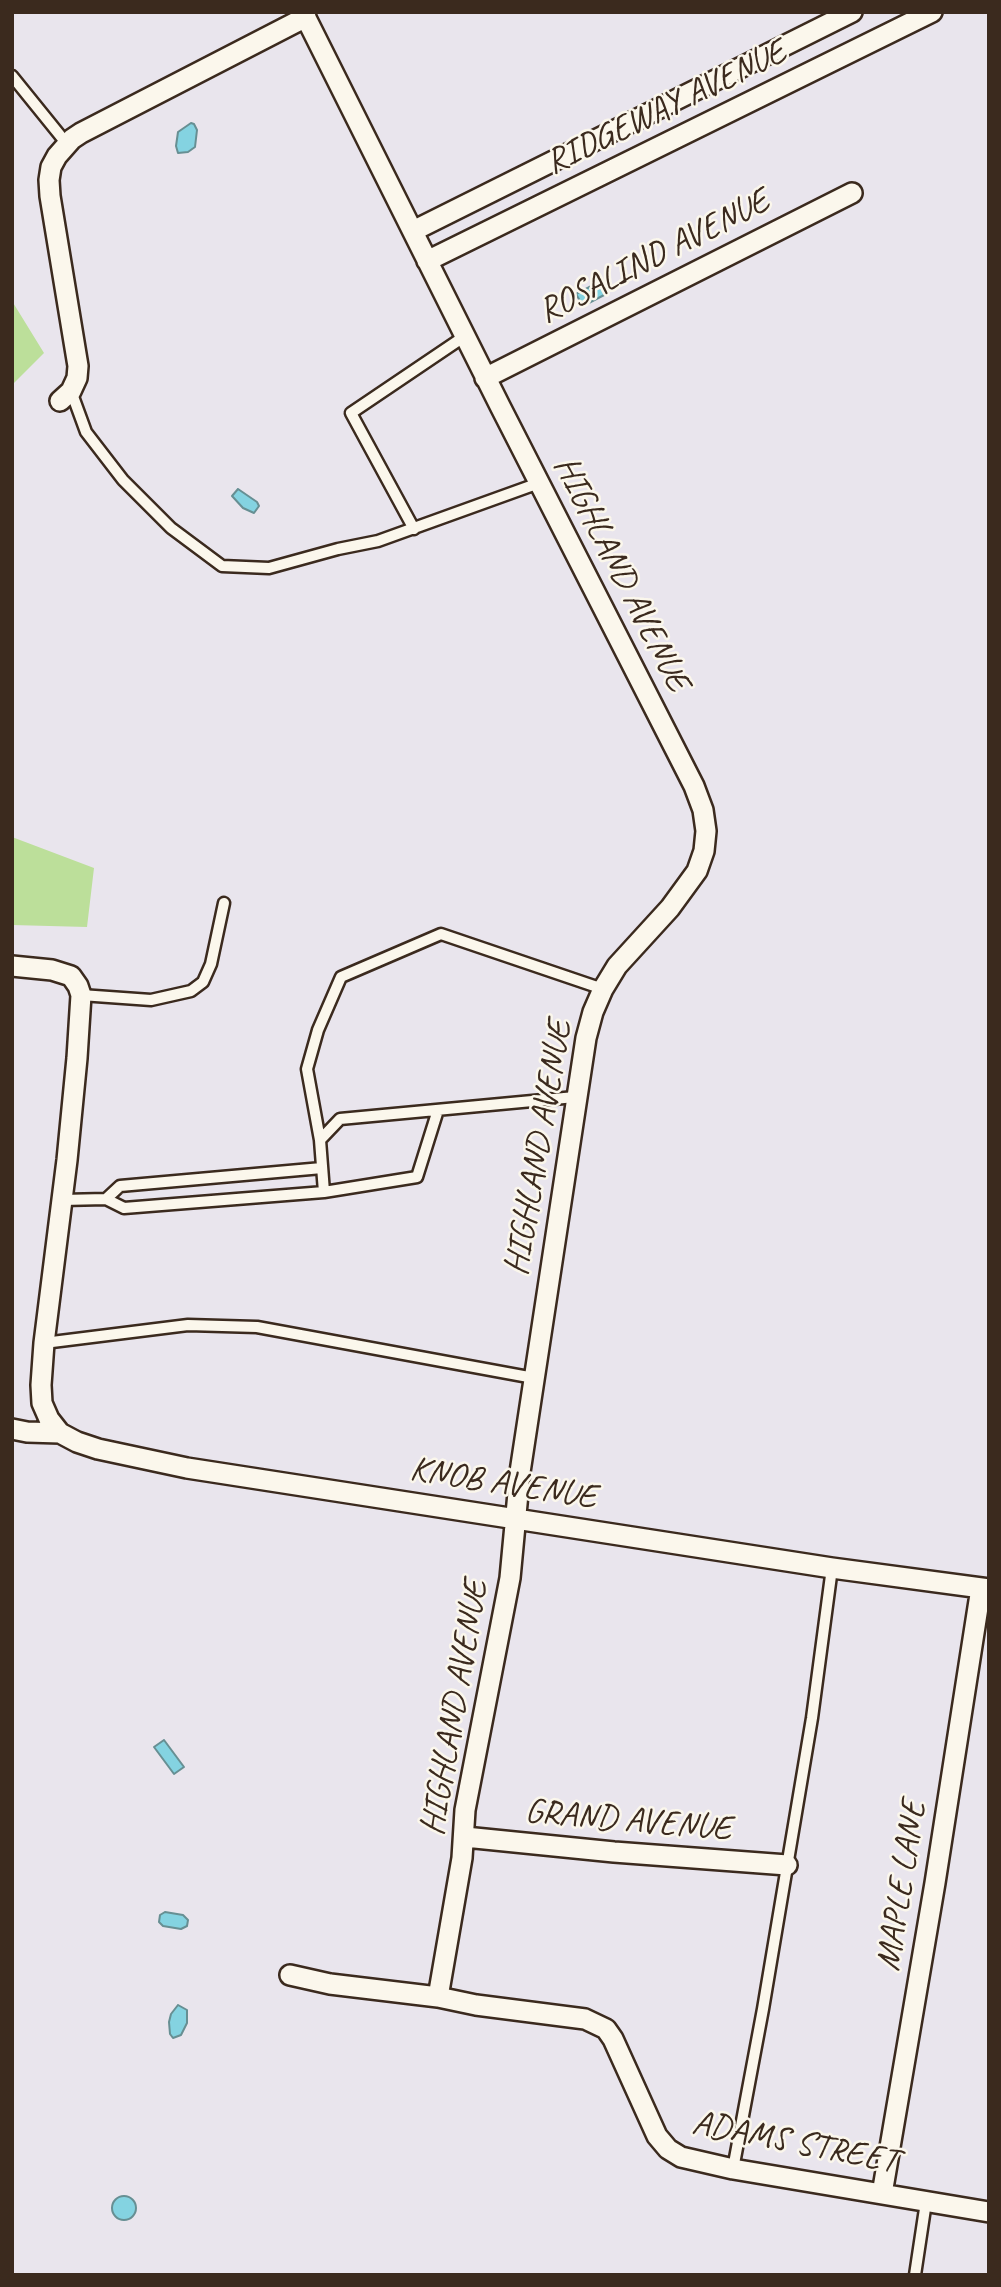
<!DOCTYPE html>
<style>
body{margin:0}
#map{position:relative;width:1001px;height:2287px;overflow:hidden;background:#e9e5ed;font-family:Caveat,sans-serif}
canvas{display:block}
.frame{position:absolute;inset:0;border:14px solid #3b2a1e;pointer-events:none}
</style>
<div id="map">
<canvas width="1001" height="2287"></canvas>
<div class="frame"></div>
</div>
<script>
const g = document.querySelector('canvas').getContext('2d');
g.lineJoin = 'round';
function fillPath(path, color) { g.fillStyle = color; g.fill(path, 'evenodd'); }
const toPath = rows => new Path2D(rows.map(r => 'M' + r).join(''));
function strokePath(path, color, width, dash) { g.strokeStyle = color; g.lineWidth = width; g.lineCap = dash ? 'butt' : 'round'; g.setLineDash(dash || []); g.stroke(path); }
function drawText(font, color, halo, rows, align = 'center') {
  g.font = font + ' Caveat,sans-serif'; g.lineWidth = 5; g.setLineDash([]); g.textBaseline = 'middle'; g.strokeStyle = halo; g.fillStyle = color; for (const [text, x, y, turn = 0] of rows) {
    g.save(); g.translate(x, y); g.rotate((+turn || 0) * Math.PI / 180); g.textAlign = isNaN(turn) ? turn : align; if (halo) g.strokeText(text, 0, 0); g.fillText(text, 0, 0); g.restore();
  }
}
fillPath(toPath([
 [12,301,44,353,12,385],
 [12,837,94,868,87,927,12,925]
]), '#bcdf9a');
const water = toPath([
 [191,123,194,124,197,130,195,147,188,152,178,153,176,146,178,132,191,123],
 [601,281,608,293,583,306,576,294,601,281],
 [238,489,257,502,259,506,254,513,243,508,232,496,238,489],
 [164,1740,184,1767,174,1774,154,1747,164,1740],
 [165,1912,183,1915,188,1920,187,1926,181,1929,163,1926,159,1922,160,1915,165,1912],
 [178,2005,187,2010,187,2023,181,2035,173,2038,170,2034,169,2022,171,2014,178,2005],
 '112 2208a12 12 0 1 1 24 0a12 12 0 1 1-24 0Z'
]);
fillPath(water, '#84d3e1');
strokePath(water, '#678f93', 2);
const service = toPath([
 [12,76,67,144],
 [71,391,86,432,123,480,171,528,222,566,269,568,338,549,378,541,539,483],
 [414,529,351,413,465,336],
 [81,995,151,1000,191,991,203,982,211,964,224,903],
 [320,1140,307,1069,318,1030,341,977,441,934,603,989],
 [324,1192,320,1140,340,1119,575,1097],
 [106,1199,120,1186,322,1168],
 [62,1200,106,1199,124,1208,324,1192,417,1177,438,1110],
 [44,1343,188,1325,257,1327,534,1378],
 [733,2169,763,2009,812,1718,832,1568],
 [915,2275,926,2202]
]);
const minor = toPath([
 [303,12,500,406,694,786,703,810,706,831,704,851,697,871,670,908,617,966,603,989,593,1012,586,1038,520,1472,510,1578,465,1810,462,1858,438,1997],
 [413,231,852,12],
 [427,261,932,12],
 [485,378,852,193],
 [60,401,71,391,77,378,78,366,50,196,49,180,51,167,57,156,72,139,81,133,306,17],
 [12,966,52,970,71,976,78,986,81,995,77,1058,67,1160,44,1343,41,1385,42,1403,49,1419,60,1433],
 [12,1429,27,1432,60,1433,77,1442,98,1449,187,1468,832,1568,989,1589],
 [465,1837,614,1852,787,1865],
 [290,1975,330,1984,438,1997,476,2005,585,2019,606,2029,613,2039,657,2136,668,2149,681,2157,733,2169,989,2212],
 [882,2194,935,1883,981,1588]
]);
strokePath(service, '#3b2a1e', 15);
strokePath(minor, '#3b2a1e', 24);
strokePath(service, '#fbf7ec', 10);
strokePath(minor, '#fbf7ec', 19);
drawText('35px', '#3b2a1e', '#fbf7ec', [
 ["RIDGEWAY AVENUE",666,108,-26],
 ["ROSALIND AVENUE",654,257,-27],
 ["HIGHLAND AVENUE",621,574,63],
 ["HIGHLAND AVENUE",539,1148,-80],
 ["KNOB AVENUE",503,1484,9],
 ["HIGHLAND AVENUE",455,1708,-80],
 ["GRAND AVENUE",628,1821,5],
 ["MAPLE LANE",902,1886,-81],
 ["ADAMS STREET",795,2143,11]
]);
</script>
